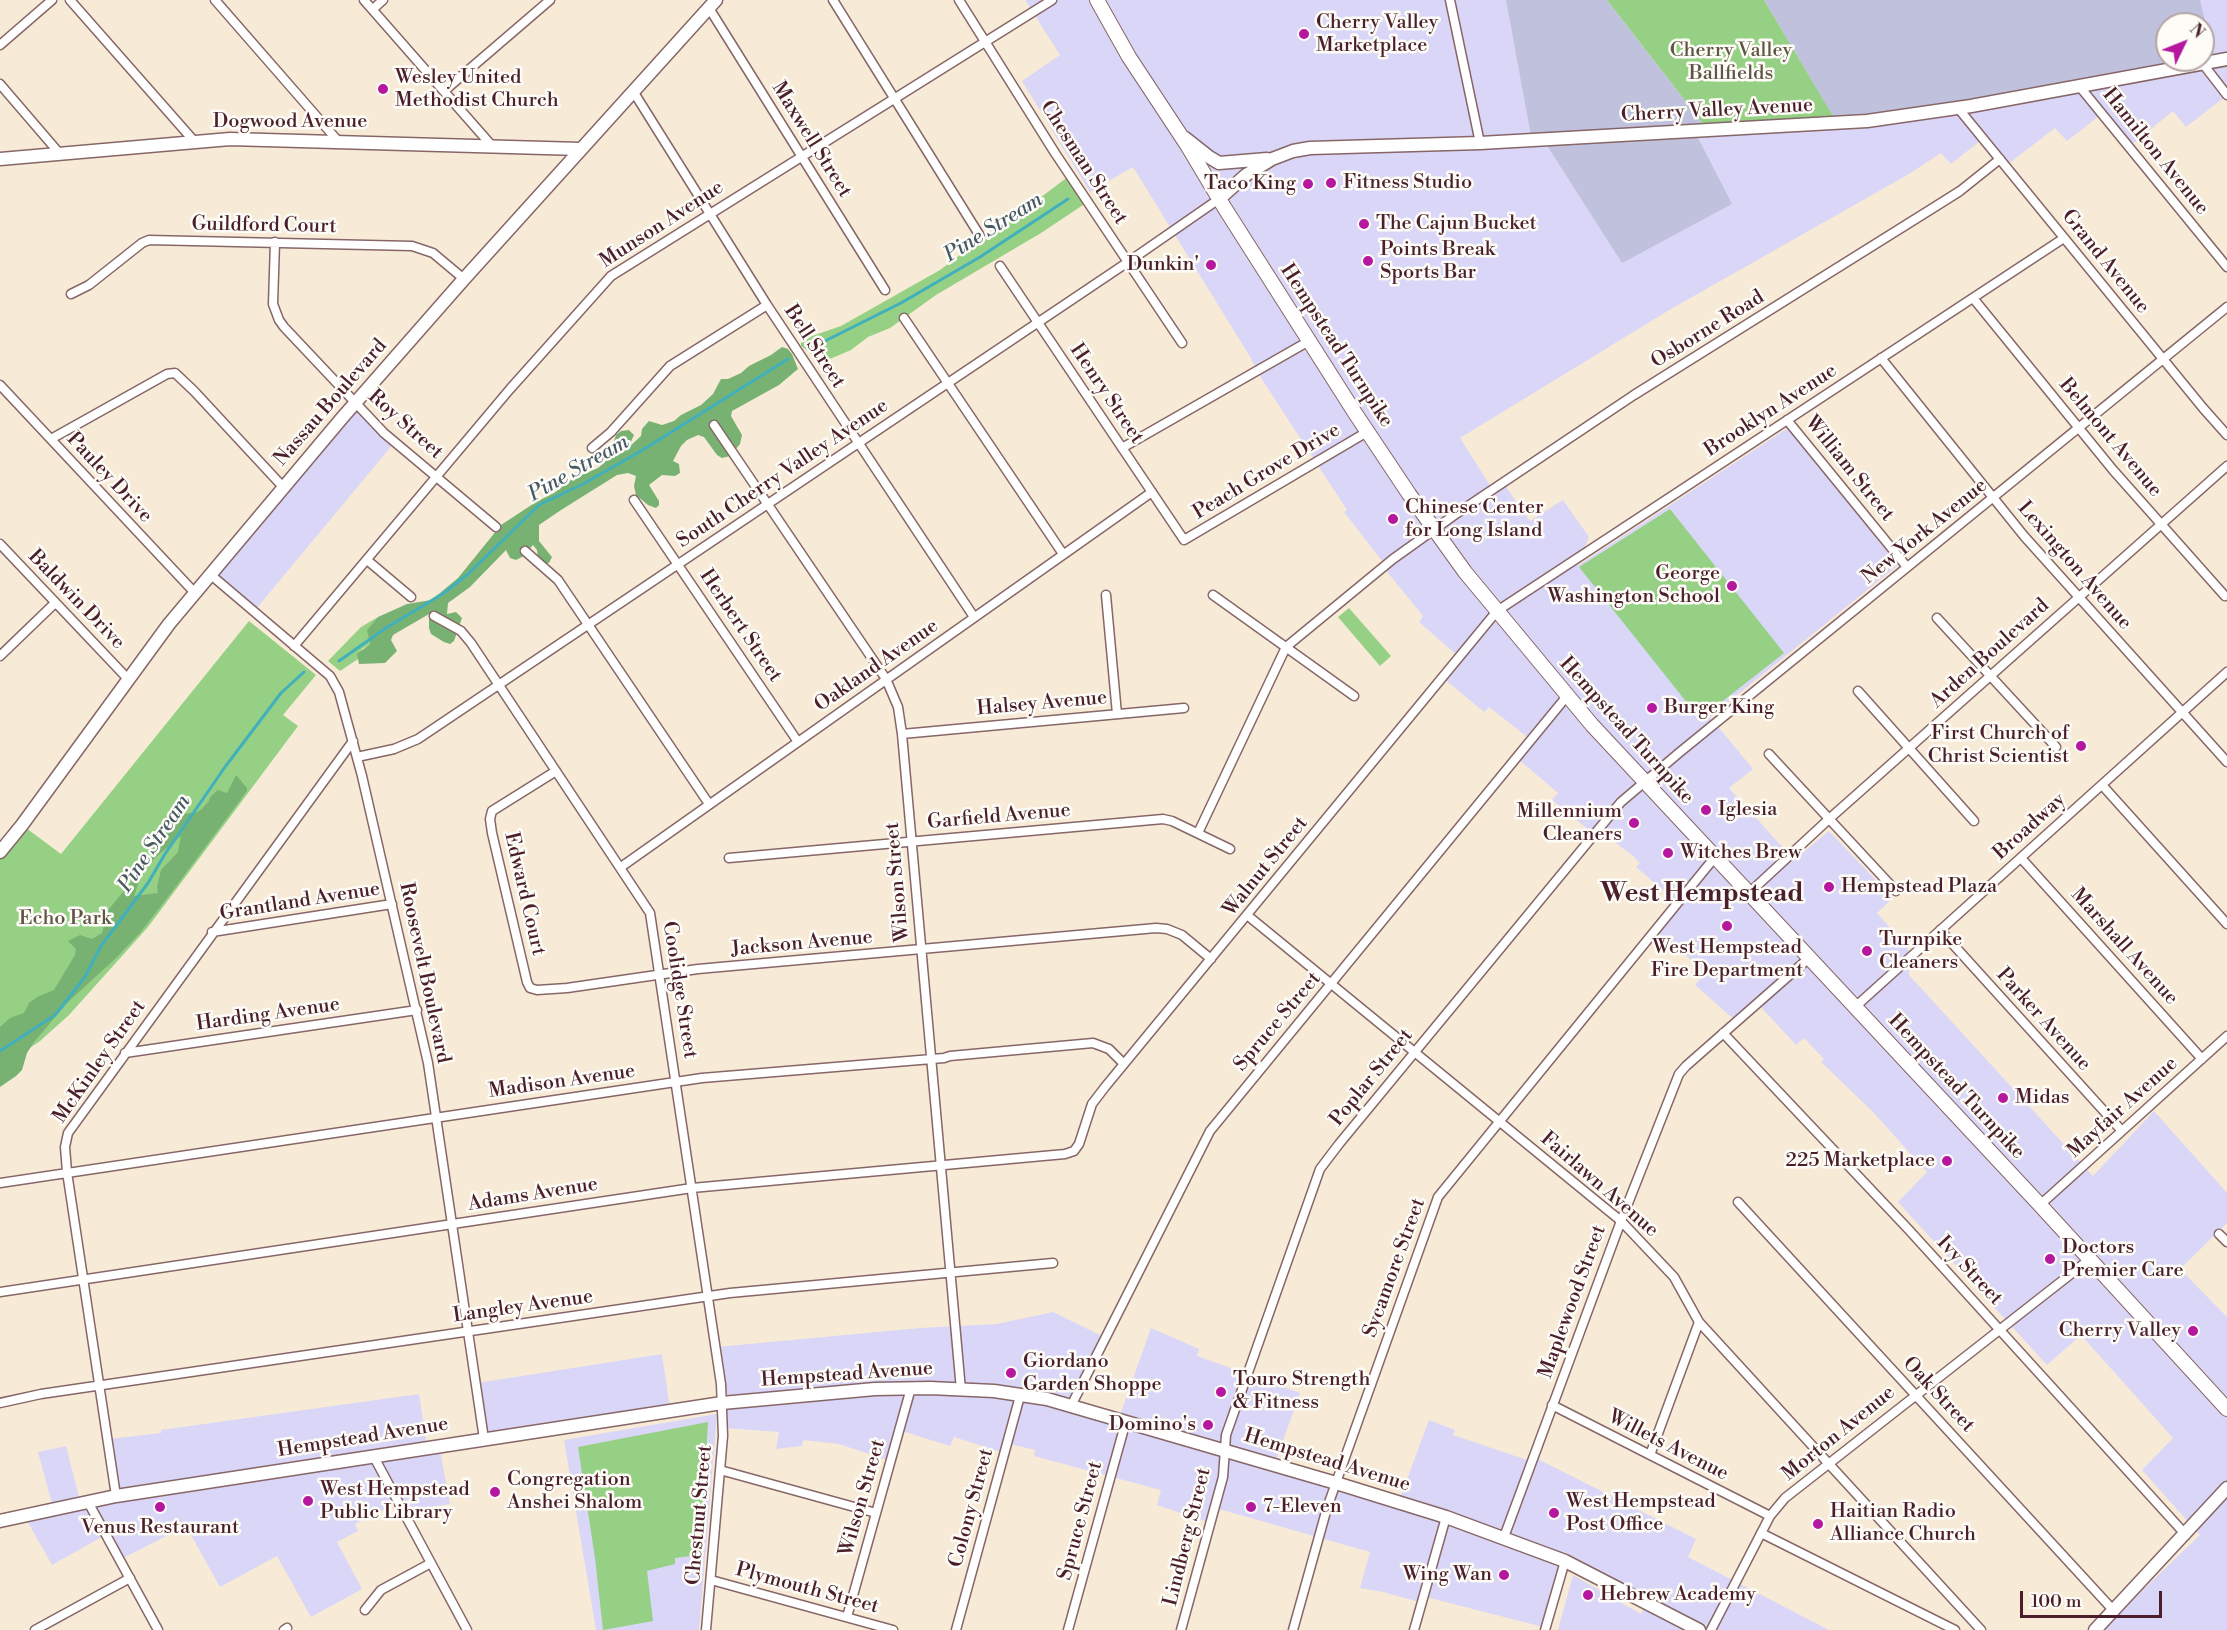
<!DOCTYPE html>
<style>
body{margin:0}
#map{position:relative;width:2227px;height:1630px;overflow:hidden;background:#f7ebd7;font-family:"Libre Bodoni",serif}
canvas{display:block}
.north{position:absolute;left:2155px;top:12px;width:60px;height:60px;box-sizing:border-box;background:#fdfcf7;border:2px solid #b5a4a5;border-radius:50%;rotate:47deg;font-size:16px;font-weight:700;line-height:24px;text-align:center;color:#4a1f2b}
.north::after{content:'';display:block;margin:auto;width:21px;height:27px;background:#b5179e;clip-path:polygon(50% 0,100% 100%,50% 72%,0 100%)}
.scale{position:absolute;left:2020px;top:1591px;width:142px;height:27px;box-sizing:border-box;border:3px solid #4a1f2b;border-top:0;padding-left:8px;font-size:18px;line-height:21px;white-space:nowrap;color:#4a1f2b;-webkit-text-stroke:4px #fdfcf7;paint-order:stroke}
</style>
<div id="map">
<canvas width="2227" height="1630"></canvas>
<div class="north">N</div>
<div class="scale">100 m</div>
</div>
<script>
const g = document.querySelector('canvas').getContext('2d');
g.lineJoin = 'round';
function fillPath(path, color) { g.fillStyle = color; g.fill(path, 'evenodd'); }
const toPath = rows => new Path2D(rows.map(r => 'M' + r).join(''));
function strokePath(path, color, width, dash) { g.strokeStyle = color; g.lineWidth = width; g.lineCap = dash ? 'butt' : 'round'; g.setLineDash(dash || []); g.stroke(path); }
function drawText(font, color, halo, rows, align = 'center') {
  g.font = font + ' "Libre Bodoni",serif'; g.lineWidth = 5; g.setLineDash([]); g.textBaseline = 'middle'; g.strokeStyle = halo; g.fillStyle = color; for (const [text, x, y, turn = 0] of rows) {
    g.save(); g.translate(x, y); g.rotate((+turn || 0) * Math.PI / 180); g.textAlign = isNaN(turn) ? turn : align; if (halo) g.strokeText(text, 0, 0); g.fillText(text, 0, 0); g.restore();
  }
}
fillPath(toPath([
 [1025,0,1506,0,1532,141,1544,141,1622,262,1694,131,2067,0,2227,0,2227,98,2225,97,2186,127,2173,111,2130,146,2103,113,2067,141,2055,128,2007,165,1985,137,1951,164,1941,153,1909,174,1671,309,1460,438,1493,490,1504,484,1530,521,1563,500,1589,537,1577,566,1788,428,1898,565,1710,717,1753,769,1729,788,1794,860,1829,831,1893,898,1877,913,1908,948,1909,975,2093,1176,2154,1111,2227,1193,2227,1223,2180,1269,2227,1317,2227,1630,2101,1630,2200,1535,2142,1470,2173,1438,2081,1335,2047,1365,1898,1202,1927,1172,1873,1112,1821,1062,1824,1059,1804,1038,1796,1045,1758,1004,1737,1022,1695,985,1706,972,1656,931,1679,904,1636,867,1640,863,1633,856,1599,830,1595,835,1552,800,1558,793,1517,758,1531,740,1489,707,1484,712,1443,678,1459,657,1419,622,1423,616,1384,568,1386,566,1344,512,1347,510,1263,381,1249,355,1133,167,1090,192,1022,81,1060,55],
 [2167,24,2203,24,2203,60,2167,60],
 [356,406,394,443,256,609,213,574],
 [1053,1312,1104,1337,1071,1404,1119,1418,1151,1328,1199,1349,1197,1356,1300,1393,1275,1463,1399,1501,1429,1420,1455,1430,1453,1435,1530,1461,1532,1456,1696,1539,1688,1557,1829,1630,1558,1630,1573,1575,1641,1614,1645,1605,1566,1560,1547,1628,1426,1597,1423,1603,1383,1592,1360,1588,1370,1552,1219,1509,1214,1524,1157,1505,1161,1490,1034,1456,1035,1450,1010,1444,1007,1454,954,1437,950,1446,902,1431,893,1462,839,1444,803,1440,802,1446,776,1449,779,1432,725,1428,717,1347,920,1328,997,1324],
 [662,1354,670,1409,486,1436,477,1383],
 [419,1394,427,1447,439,1445,450,1504,405,1511,400,1502,355,1524,358,1531,337,1542,362,1589,311,1617,277,1556,220,1587,186,1526,121,1559,107,1534,52,1565,25,1517,54,1511,38,1452,66,1446,81,1505,117,1498,109,1439,161,1433,161,1430],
 [717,1414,699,1630,596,1630,564,1440]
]), '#dad6f7');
fillPath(toPath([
 [1506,0,1607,0,1708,130,1695,132,1732,204,1622,263,1544,141,1532,142],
 [1764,0,2200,0,2214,59,2079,86,1836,121],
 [2167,24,2203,24,2203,60,2167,60]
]), '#c0c2dd');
fillPath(toPath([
 [1607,0,1764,0,1836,121,1708,130],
 [1069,176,1086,203,1041,233,936,295,890,328,868,337,851,350,825,361,820,360,801,346,801,343,812,336,841,326,940,270,968,249,996,234,1012,219],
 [1670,509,1784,653,1700,719,1579,567],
 [1349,608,1391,656,1380,666,1338,617],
 [378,617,368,630,370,644,362,649,358,659,340,671,328,661,361,627],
 [249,621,316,675,283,715,298,726,148,927,69,1015,40,1041,0,1068,0,852,22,825,61,854],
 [708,1422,700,1555,675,1558,675,1564,647,1571,653,1621,603,1630,595,1558,578,1447]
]), '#95d084');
fillPath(toPath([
 [782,347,788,349,792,354,798,369,779,385,732,411,731,416,742,435,740,444,730,456,722,458,717,455,704,437,698,435,687,440,681,446,673,461,679,464,680,473,675,476,662,475,649,485,659,501,659,505,656,508,648,505,636,495,634,486,636,476,628,473,617,475,561,510,539,525,539,541,552,557,549,563,543,563,538,558,537,550,533,545,522,557,516,560,510,558,506,550,470,587,448,603,447,614,456,612,462,618,454,641,450,644,444,642,431,634,429,628,429,614,393,635,391,640,397,651,385,663,359,664,357,654,370,644,367,630,378,617,407,604,431,600,440,593,458,578,501,525,536,502,554,493,572,479,598,468,608,459,616,435,621,431,629,430,634,435,628,448,641,436,642,429,649,421,662,425,674,421,681,415,701,405,713,394,721,379,728,379,741,373,749,366,771,355],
 [236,775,247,788,247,791,171,893,140,933,116,958,68,1002,34,1042,27,1053,22,1070,16,1076,0,1087,0,1027,10,1018,24,1013,29,1003,37,997,54,990,75,955,76,949,68,941,80,935,92,939,102,933,109,909,133,880,140,879,134,896,158,893,157,887,161,870,178,852,181,836,149,863,153,849,176,819,184,814,197,812,202,809,209,801,210,797,218,790,227,793]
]), '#78b272');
strokePath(toPath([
 [809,349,901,303,980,257,1068,199],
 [339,661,386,628,444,593,468,574,539,505,583,484,641,451,788,359],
 [0,1051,55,1015,85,977,101,946,148,883,165,854,225,767,281,693,304,672]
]), '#41b0bc', 3);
const street = toPath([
 [70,0,194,141],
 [215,0,338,141],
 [364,0,492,146],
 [833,0,980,236],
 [959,0,1055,153,1182,343],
 [1450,0,1480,143],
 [709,8,885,290],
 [373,9,383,0],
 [0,45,52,0],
 [2203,64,2227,95],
 [0,84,60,154],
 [2080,87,2227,267],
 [444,91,550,0],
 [633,91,767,305,974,617],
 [1958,108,2203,408,2227,435],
 [275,242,273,304,279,320,284,327,384,433,496,527],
 [1000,266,1184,540,1367,432],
 [71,294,89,285,142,243,149,240,412,246,433,253,464,279],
 [1973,298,2113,470,2225,596],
 [904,318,1063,554],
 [1881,358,2024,536,2227,762],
 [0,385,195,593],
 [1787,420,1907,567],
 [714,425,886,679,898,707,902,734,961,1390],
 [51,439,167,374,175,373,194,391,284,488],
 [592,448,611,432,670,366,767,305],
 [1122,448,1309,341],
 [634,500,798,742],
 [0,544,128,679],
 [525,551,558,580,709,804],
 [367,560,411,597],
 [211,575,330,676,339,692,362,776,428,1063,484,1439],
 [1106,595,1117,714],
 [1213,595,1354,696],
 [434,616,461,631,471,643,650,913,721,1384,723,1436,706,1630],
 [1937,618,2056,747],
 [294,646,510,389,611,276,1052,0],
 [0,656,55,603],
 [1858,691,1974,821],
 [902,734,1184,708],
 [1769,754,1896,891],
 [357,757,394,749,418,739,1128,262,1219,199],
 [556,771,492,811,490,819,492,833,527,982,530,988,537,990,567,988,698,969,1156,928,1167,929,1182,935,1211,959],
 [2102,785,2227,924],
 [1198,833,1286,647,1393,559,1453,516,1634,395,1933,208,1960,191,2000,159],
 [729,858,1163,819,1172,821,1230,849],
 [2021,858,2202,1059],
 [621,867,1152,492],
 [1749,893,1829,819,2227,466],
 [1247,915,1621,1221,1674,1277,1699,1322,1981,1630],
 [1940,930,2122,1131],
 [212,932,392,904],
 [1855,1007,2227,672],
 [1723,1033,1909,1230,2186,1535],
 [125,1053,417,1010],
 [0,1183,702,1078,944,1058,950,1056,1093,1043,1109,1049,1124,1064],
 [1738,1202,2114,1611],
 [2040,1205,2227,1036],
 [2219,1234,2227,1242],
 [0,1292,692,1188,1065,1154,1074,1151,1079,1144,1092,1104,1105,1087,1497,611,2064,238],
 [0,1403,41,1394,730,1293,1053,1263],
 [1552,1405,1770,1516],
 [1071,1406,1210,1131,1567,696],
 [1650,1455,1699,1322],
 [374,1457,467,1630],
 [720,1470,876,1513],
 [116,1496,67,1172,65,1147,68,1133,353,741],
 [88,1502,158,1630],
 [1761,1533,1955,1630],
 [1504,1537,1621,1221,1679,1074,1686,1066,1809,958],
 [711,1580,893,1630],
 [365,1610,381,1590,431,1563],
 [847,1617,911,1388],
 [35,1630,130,1578],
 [284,1630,287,1628],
 [956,1630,1020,1396],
 [1068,1630,1126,1421],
 [1181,1630,1223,1477,1226,1435,1320,1169,1339,1144,1621,802,1680,752,2227,307],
 [1293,1630,1327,1508,1438,1197,1715,857],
 [1414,1630,1446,1517],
 [1545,1630,1565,1561],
 [1711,1630,1770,1516,1785,1498,2090,1259]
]);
const secondary = toPath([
 [1185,138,1209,157,1219,163,1267,159],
 [0,159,230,139,580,149],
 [1219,199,1246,175,1272,159,1293,151,1310,148,1480,143,1867,121,1971,106,2227,59],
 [0,852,22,825,169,624,342,418,464,279,716,0],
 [0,1521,116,1496,722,1403,875,1389,930,1388,994,1391,1047,1399,1071,1406,1336,1483,1446,1517,1565,1561,1699,1630],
 [2095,1630,2227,1488]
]);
const primary = toPath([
 [1097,0,1129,57,1187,145,1224,207,1355,413,1409,494,1465,572,1592,725,2040,1205,2227,1409]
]);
strokePath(street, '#876667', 11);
strokePath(secondary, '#876667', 15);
strokePath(primary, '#876667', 16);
strokePath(street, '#fff', 8);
strokePath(secondary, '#fff', 12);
strokePath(primary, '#fff', 14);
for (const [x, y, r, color] of [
 [1304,34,6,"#b5179e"],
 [383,89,6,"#b5179e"],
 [1331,183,6,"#b5179e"],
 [1308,184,6,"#b5179e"],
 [1364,224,6,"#b5179e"],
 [1368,261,6,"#b5179e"],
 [1211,265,6,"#b5179e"],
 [1393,519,6,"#b5179e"],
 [1732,586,6,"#b5179e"],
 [1652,708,6,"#b5179e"],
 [2081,746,6,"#b5179e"],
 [1706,810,6,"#b5179e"],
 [1634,823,6,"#b5179e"],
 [1668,853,6,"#b5179e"],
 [1829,887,6,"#b5179e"],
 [1727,926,6,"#b5179e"],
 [1867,951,6,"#b5179e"],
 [2003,1098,6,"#b5179e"],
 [1947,1161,6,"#b5179e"],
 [2050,1259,6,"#b5179e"],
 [2193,1331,6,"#b5179e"],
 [1011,1373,6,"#b5179e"],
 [1221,1392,6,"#b5179e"],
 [1208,1425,6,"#b5179e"],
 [495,1492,6,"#b5179e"],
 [308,1501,6,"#b5179e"],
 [160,1507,6,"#b5179e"],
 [1251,1507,6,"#b5179e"],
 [1554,1513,6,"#b5179e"],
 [1818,1524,6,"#b5179e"],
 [1504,1575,6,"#b5179e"],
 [1588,1595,6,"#b5179e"]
]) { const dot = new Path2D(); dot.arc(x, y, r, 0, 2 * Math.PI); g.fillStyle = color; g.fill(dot); strokePath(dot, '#fdfcf7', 2); }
drawText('20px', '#4a1f2b', '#fdfcf7', [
 ["Cherry Valley",1316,23],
 ["Marketplace",1316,46],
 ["Wesley United",395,78],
 ["Methodist Church",395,101],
 ["Fitness Studio",1343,183],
 ["Taco King",1296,184,"right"],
 ["The Cajun Bucket",1376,224],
 ["Points Break",1380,250],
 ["Sports Bar",1380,273],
 ["Dunkin'",1199,265,"right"],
 ["Chinese Center",1405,508],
 ["for Long Island",1405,531],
 ["George",1720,574,"right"],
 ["Washington School",1720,597,"right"],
 ["Burger King",1664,708],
 ["First Church of",2069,734,"right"],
 ["Christ Scientist",2069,757,"right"],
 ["Iglesia",1718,810],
 ["Millennium",1622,812,"right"],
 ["Cleaners",1622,835,"right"],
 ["Witches Brew",1680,853],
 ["Hempstead Plaza",1841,887],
 ["Turnpike",1879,940],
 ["Cleaners",1879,963],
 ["West Hempstead",1727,948,"center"],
 ["Fire Department",1727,971,"center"],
 ["Midas",2015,1098],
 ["225 Marketplace",1935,1161,"right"],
 ["Doctors",2062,1248],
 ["Premier Care",2062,1271],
 ["Cherry Valley",2181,1331,"right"],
 ["Giordano",1023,1362],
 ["Garden Shoppe",1023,1385],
 ["Touro Strength",1233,1380],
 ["& Fitness",1233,1403],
 ["Domino's",1196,1425,"right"],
 ["Congregation",507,1480],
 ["Anshei Shalom",507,1503],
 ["West Hempstead",320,1490],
 ["Public Library",320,1513],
 ["West Hempstead",1566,1502],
 ["Post Office",1566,1525],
 ["7-Eleven",1263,1507],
 ["Haitian Radio",1830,1512],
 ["Alliance Church",1830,1535],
 ["Venus Restaurant",160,1528,"center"],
 ["Wing Wan",1492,1575,"right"],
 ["Hebrew Academy",1600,1595]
], 'left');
drawText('20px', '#605446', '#fdfcf7', [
 ["Cherry Valley",1731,51],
 ["Ballfields",1731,74],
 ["Echo Park",65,919]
]);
drawText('20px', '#4a1f2b', '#fdfcf7', [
 ["Cherry Valley Avenue",1717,111,-3],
 ["Dogwood Avenue",290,122],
 ["Maxwell Street",811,140,58],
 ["Hamilton Avenue",2155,152,51],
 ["Chesman Street",1083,163,57],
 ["Munson Avenue",662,225,-33],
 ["Guildford Court",264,226,1],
 ["Grand Avenue",2105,262,51],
 ["Osborne Road",1708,330,-32],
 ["Hempstead Turnpike",1336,346,57],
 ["Bell Street",814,347,57],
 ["Henry Street",1106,394,56],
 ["Nassau Boulevard",331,403,-49],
 ["Brooklyn Avenue",1771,411,-33],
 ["Roy Street",405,425,42],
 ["Belmont Avenue",2110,438,50],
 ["William Street",1849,469,51],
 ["Peach Grove Drive",1267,472,-31],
 ["South Cherry Valley Avenue",783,474,-34],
 ["Pauley Drive",109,478,47],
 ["New York Avenue",1925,532,-39],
 ["Lexington Avenue",2074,566,49],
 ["Baldwin Drive",76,600,46],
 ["Herbert Street",740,626,56],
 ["Arden Boulevard",1990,654,-42],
 ["Oakland Avenue",877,666,-35],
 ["Halsey Avenue",1042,704,-5],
 ["Hempstead Turnpike",1626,731,48],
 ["Garfield Avenue",999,817,-5],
 ["Broadway",2030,827,-42],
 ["Walnut Street",1266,867,-51],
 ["Wilson Street",898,882,-95],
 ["Edward Court",524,894,77],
 ["Grantland Avenue",300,902,-9],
 ["Jackson Avenue",802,944,-5],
 ["Marshall Avenue",2124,947,48],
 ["Roosevelt Boulevard",424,973,78],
 ["Coolidge Street",679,990,81],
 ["Harding Avenue",268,1015,-8],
 ["Parker Avenue",2043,1020,48],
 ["Spruce Street",1278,1022,-50],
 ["McKinley Street",100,1062,-55],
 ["Poplar Street",1372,1078,-51],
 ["Madison Avenue",562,1082,-8],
 ["Hempstead Turnpike",1956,1087,47],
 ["Mayfair Avenue",2123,1108,-42],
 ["Fairlawn Avenue",1599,1185,41],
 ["Adams Avenue",533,1195,-9],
 ["Sycamore Street",1395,1268,-70],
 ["Ivy Street",1969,1271,47],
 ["Maplewood Street",1573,1302,-70],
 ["Langley Avenue",523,1307,-8],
 ["Hempstead Avenue",847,1375,-4],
 ["Oak Street",1938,1395,47],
 ["Morton Avenue",1839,1434,-39],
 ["Hempstead Avenue",363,1438,-9],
 ["Willets Avenue",1668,1446,27],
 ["Hempstead Avenue",1327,1461,17],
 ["Wilson Street",863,1498,-74],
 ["Colony Street",972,1508,-75],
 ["Chestnut Street",700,1515,-85],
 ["Spruce Street",1081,1521,-75],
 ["Lindberg Street",1188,1537,-76],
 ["Plymouth Street",807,1589,15]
]);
drawText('italic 21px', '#465965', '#fdfcf7', [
 ["Pine Stream",994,228,-32],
 ["Pine Stream",579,469,-30],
 ["Pine Stream",155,844,-56]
]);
drawText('bold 26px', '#4a1f2b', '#fdfcf7', [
 ["West Hempstead",1702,895]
]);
</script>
